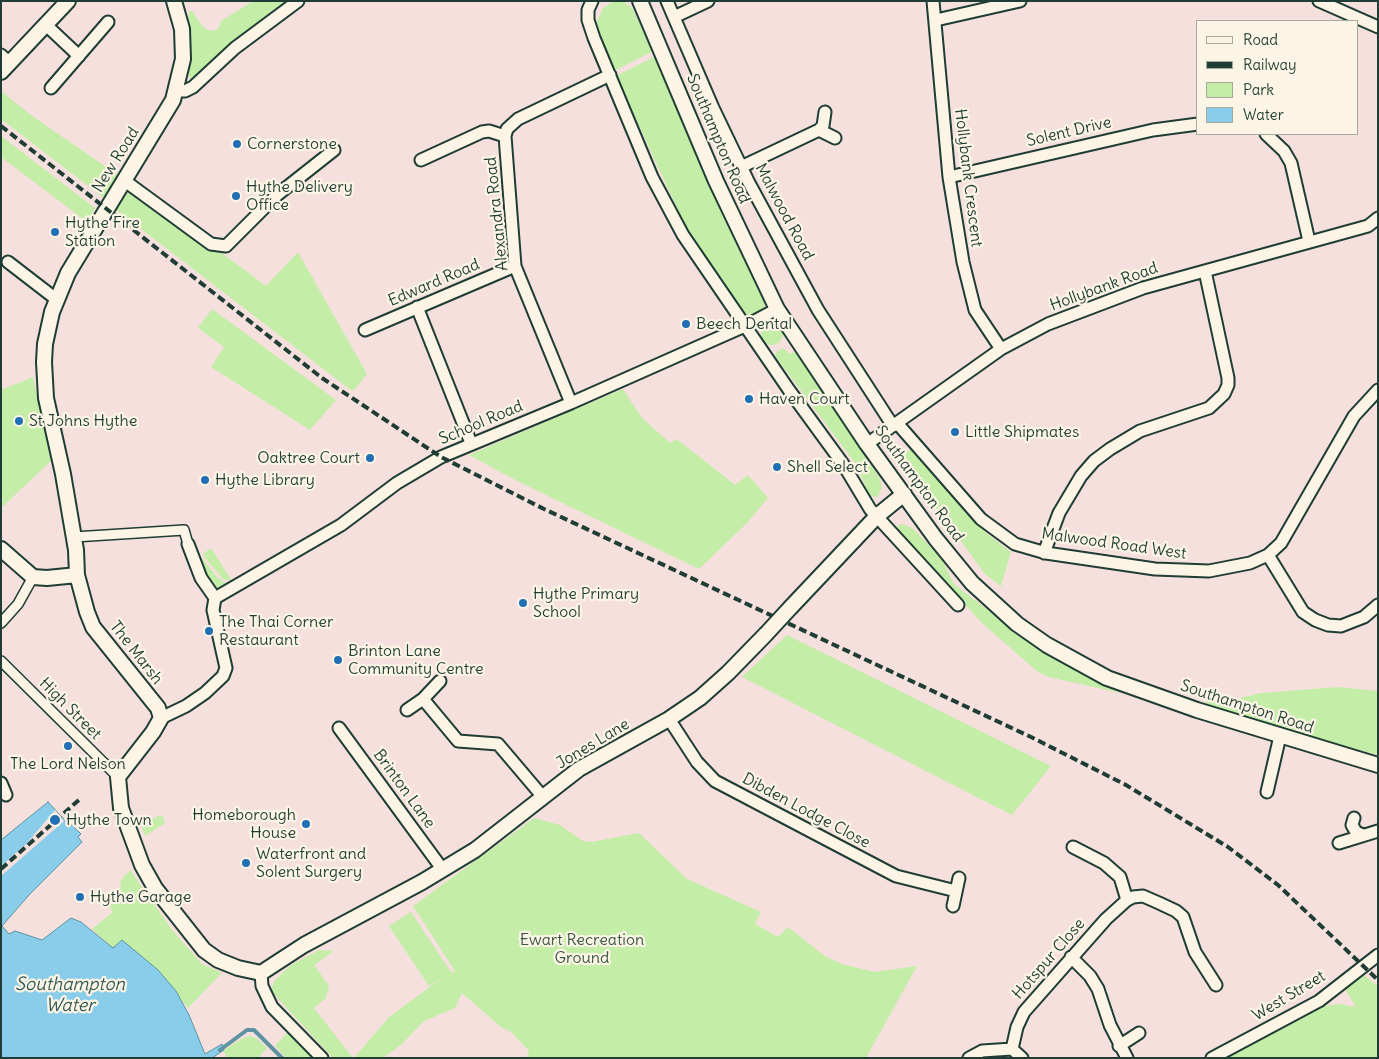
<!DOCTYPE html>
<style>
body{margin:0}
#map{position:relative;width:1379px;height:1059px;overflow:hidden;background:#f5e0dd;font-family:Delius,sans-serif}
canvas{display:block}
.frame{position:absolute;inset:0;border:2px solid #1f3d34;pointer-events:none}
.legend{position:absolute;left:1196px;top:20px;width:162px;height:115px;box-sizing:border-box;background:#fcf5e5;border:1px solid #a4ab9e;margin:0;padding:6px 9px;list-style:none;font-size:15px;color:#1f3d34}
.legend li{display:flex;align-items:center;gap:10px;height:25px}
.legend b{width:25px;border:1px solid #a4ab9e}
</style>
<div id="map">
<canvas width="1379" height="1059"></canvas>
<div class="frame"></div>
<ul class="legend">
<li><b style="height:6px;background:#fcf5e5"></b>Road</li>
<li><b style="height:6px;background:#1f3d34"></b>Railway</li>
<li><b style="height:14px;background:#c4eda8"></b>Park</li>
<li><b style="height:14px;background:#89cdea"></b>Water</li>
</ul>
</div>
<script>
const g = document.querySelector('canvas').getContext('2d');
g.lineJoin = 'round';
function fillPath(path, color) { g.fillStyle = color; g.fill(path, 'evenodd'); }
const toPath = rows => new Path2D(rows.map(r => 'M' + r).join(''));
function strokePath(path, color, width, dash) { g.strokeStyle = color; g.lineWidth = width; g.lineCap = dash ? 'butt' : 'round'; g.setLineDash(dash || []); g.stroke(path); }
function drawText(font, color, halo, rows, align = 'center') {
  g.font = font + ' Delius,sans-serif'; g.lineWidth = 4.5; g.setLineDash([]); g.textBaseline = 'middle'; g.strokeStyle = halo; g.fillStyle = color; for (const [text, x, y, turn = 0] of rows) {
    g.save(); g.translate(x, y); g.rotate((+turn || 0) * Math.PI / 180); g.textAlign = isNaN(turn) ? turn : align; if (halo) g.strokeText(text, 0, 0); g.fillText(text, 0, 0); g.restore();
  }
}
fillPath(toPath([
 [253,1,285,1,239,37,218,58,213,58,197,77,192,79,189,77,187,28,189,11,192,11,203,27,210,31,218,29,221,21],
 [614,1,624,2,632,8,653,51,614,71,596,24,603,8],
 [656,56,720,210,763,297,765,305,764,310,759,313,751,316,746,314,696,243,684,223,616,76],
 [1,91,31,115,122,178,105,199,1,119],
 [1,136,95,208,87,222,1,157],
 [129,191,208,250,218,250,266,286,298,252,367,374,356,388,352,391,115,209],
 [212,309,336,400,310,430,211,367,224,347,198,328],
 '761 334a11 11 0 1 1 22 0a11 11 0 1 1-22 0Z',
 [783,348,790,354,796,351,880,479,882,488,878,497,870,496,855,463,775,356,776,352],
 [33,377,51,461,1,508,1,390],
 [623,389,642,418,670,443,677,439,735,485,748,475,768,498,747,523,699,569,517,481,469,455],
 [911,448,986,533,1011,552,1001,586,985,574,903,462,905,454],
 [903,524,912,528,929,545,942,560,954,584,964,592,1025,638,1066,664,1120,693,1049,677,1038,672,983,624,896,530,898,525],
 [211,548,232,581,223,579,206,559,203,554],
 [197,552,218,578,229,585,216,587,207,579],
 [787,635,1051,766,1012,815,742,677],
 [1338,687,1378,691,1378,755,1285,730,1206,706,1207,701,1218,703,1261,693],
 [48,802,70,826,72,825,81,834,78,837,82,842,29,895,2,926,9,934,15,931,42,940,71,918,109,945,92,929,113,912,109,906,121,896,119,891,121,888,120,881,130,870,173,931,202,964,222,973,188,1008,176,993,205,1054,222,1044,224,1050,243,1038,250,1036,256,1038,267,1048,258,1058,227,1058,223,1050,212,1058,1,1058,1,840],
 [162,815,165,823,145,836,140,823],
 [534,818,560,825,583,841,591,842,639,833,687,879,761,912,755,924,778,937,788,927,826,957,842,964,874,972,917,966,866,1058,527,1058,529,1051,510,1031,502,1028,462,993,455,1008,424,1021,401,1045,383,1058,354,1058,389,1017,442,978,429,986,389,926,411,912,451,972,455,971,413,906],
 [319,950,334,951,314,965,329,986,326,998,314,1008,353,1058,333,1058,271,991,274,981,291,965],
 [1362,973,1378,987,1378,1058,1224,1058,1325,1006,1340,1004,1356,1007,1345,989],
 [288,1032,313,1058,286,1058,275,1046]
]), '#c4eda8');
const water = toPath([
 [48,802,70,826,72,825,81,834,78,837,82,842,29,895,2,926,9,934,15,931,42,940,71,918,81,922,113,948,122,940,158,970,176,991,189,1015,205,1054,222,1044,224,1050,212,1058,1,1058,1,840,48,802]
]);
fillPath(water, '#89cdea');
strokePath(water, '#5f93a1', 1);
fillPath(toPath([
 [55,810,64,821,1,876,1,866,27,843]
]), '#f5e0dd');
strokePath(toPath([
 [220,1050,247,1030,254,1030,282,1058]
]), '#5f93a1', 4);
const pedestrian = toPath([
 [74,537,184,530,188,544],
 [1,623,18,604,33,577],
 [1,661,118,777]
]);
const minor = toPath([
 [592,1,588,10,588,20,594,38,652,177,683,235,789,390,843,464,870,509,958,605],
 [667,1,713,108,748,181,818,310,893,426],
 [933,1,949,177,963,262,975,310,1001,349],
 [1319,1,1378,27],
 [674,17,708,1],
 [936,20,1020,1],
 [45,24,79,56],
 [1,55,10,63],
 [51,88,108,22],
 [176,91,185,91,193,87,235,48,298,1],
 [819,130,823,126,825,112],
 [1266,134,1284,151,1291,163,1309,241],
 [421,160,482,132,489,131,505,136],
 [741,167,819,130,835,138],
 [949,177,1153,130,1198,124],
 [125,181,211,244,226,246,277,195,334,150],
 [8,262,56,299],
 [417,307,471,443],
 [365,330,515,266],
 [571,403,515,266,505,136,507,129,518,119,610,75],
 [897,423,981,519,1015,544,1046,553,1155,569,1209,571,1250,563,1268,555,1281,543,1354,416,1378,390],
 [867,444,1001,349,1048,324,1143,288,1368,226,1378,218],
 [188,544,201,578,215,598],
 [1044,553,1059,513,1081,476,1094,461,1110,449,1140,431,1209,408,1224,394,1228,385,1228,378,1205,271],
 [1268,555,1303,612,1315,620,1328,625,1341,626,1364,617,1378,605],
 [215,598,341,525,397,483,441,457,571,403,745,326,777,309],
 [423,699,440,681],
 [407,710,423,699,458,741,498,744,543,797],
 [161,718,186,706,205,693,223,676,226,668,213,610,215,598],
 [669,719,697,762,715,781,896,876,956,891],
 [339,728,443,870],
 [1,783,6,795],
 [1267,792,1280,736],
 [1354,818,1352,825,1356,832,1363,835],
 [1339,843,1378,831],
 [1073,847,1104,863,1120,877,1127,900],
 [953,906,959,878],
 [1071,957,1090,976,1098,989,1110,1025,1127,1058],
 [261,973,262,986,272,1007,322,1058],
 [1119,1046,1139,1033],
 [1012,1049,1017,1027,1024,1012,1106,919,1127,900,1133,897,1143,896,1159,903,1176,911,1183,917,1195,952,1216,985],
 [969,1058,982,1051,1012,1049,1022,1058],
 [1212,1058,1319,1001,1378,955]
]);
const tertiary = toPath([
 [174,1,182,29,183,59,173,100,68,273,52,312,45,344,44,362,46,398,63,474,76,550,77,575,87,612,93,627,158,708,161,718,153,732,118,777,121,808,142,865,155,888,204,950,218,960,238,968,261,973,304,945,422,882,475,850,579,769,669,719,700,698,728,673,766,634],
 [640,1,716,181,777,309,867,444,936,539,972,583,1017,624,1047,645,1107,678,1197,710,1378,765],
 [1,72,68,1],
 [1,549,33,577,47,578,77,575],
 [791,607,877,516,904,494]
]);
strokePath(pedestrian, '#1f3d34', 12);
strokePath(minor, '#1f3d34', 15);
strokePath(tertiary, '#1f3d34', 18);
strokePath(pedestrian, '#fcf5e5', 9);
strokePath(minor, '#fcf5e5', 11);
strokePath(tertiary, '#fcf5e5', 14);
strokePath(toPath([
 [1,126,322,378,441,457,544,509,1031,737,1126,785,1228,847,1278,885,1378,980],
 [1,869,80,799]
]), '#1f3d34', 4, [8, 4]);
const tertiaryBridge = toPath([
 [766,634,791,607]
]);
strokePath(tertiaryBridge, '#1f3d34', 18, []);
strokePath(tertiaryBridge, '#fcf5e5', 14);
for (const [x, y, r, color] of [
 [237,144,5,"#1f6fb2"],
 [236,196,5,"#1f6fb2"],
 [55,232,5,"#1f6fb2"],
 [686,324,5,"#1f6fb2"],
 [749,399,5,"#1f6fb2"],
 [19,421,5,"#1f6fb2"],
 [955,432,5,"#1f6fb2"],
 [370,458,5,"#1f6fb2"],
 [777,467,5,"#1f6fb2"],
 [205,480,5,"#1f6fb2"],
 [523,603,5,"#1f6fb2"],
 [209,631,5,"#1f6fb2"],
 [338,660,5,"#1f6fb2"],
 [68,746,5,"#1f6fb2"],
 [55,820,6,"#1f6fb2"],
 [306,824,5,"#1f6fb2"],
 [246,863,5,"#1f6fb2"],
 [80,897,5,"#1f6fb2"]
]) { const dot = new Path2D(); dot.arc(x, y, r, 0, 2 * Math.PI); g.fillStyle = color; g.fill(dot); strokePath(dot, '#fcf5e5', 2); }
drawText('16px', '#1f3d34', '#fcf5e5', [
 ["Solent Drive",1069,132,-13],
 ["Southampton Road",718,139,67],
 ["New Road",116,160,-58],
 ["Hollybank Crescent",968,178,83],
 ["Malwood Road",784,212,62],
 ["Alexandra Road",497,214,-96],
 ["Edward Road",434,283,-23],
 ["Hollybank Road",1104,287,-20],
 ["School Road",481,423,-23],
 ["Southampton Road",919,484,54],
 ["Malwood Road West",1114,544,8],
 ["The Marsh",136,653,52],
 ["Southampton Road",1247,707,18],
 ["High Street",70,709,45],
 ["Jones Lane",593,744,-31],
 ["Brinton Lane",404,789,54],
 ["Dibden Lodge Close",806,811,28],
 ["Hotspur Close",1049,959,-49],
 ["West Street",1289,996,-31]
]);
drawText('16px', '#1f3d34', '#fcf5e5', [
 ["Cornerstone",247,144],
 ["Hythe Delivery",246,187],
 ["Office",246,205],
 ["Hythe Fire",65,223],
 ["Station",65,241],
 ["Beech Dental",696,324],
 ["Haven Court",759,399],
 ["St Johns Hythe",29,421],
 ["Little Shipmates",965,432],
 ["Oaktree Court",360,458,"right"],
 ["Shell Select",787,467],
 ["Hythe Library",215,480],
 ["Hythe Primary",533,594],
 ["School",533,612],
 ["The Thai Corner",219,622],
 ["Restaurant",219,640],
 ["Brinton Lane",348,651],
 ["Community Centre",348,669],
 ["The Lord Nelson",68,764,"center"],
 ["Homeborough",296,815,"right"],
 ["House",296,833,"right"],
 ["Hythe Town",66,820],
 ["Waterfront and",256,854],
 ["Solent Surgery",256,872],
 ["Hythe Garage",90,897]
], 'left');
drawText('16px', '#385745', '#fcf5e5', [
 ["Ewart Recreation",582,940],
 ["Ground",582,958]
]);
drawText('italic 18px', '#345a58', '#fcf5e5', [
 ["Southampton",70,985],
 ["Water",70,1006]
]);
</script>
